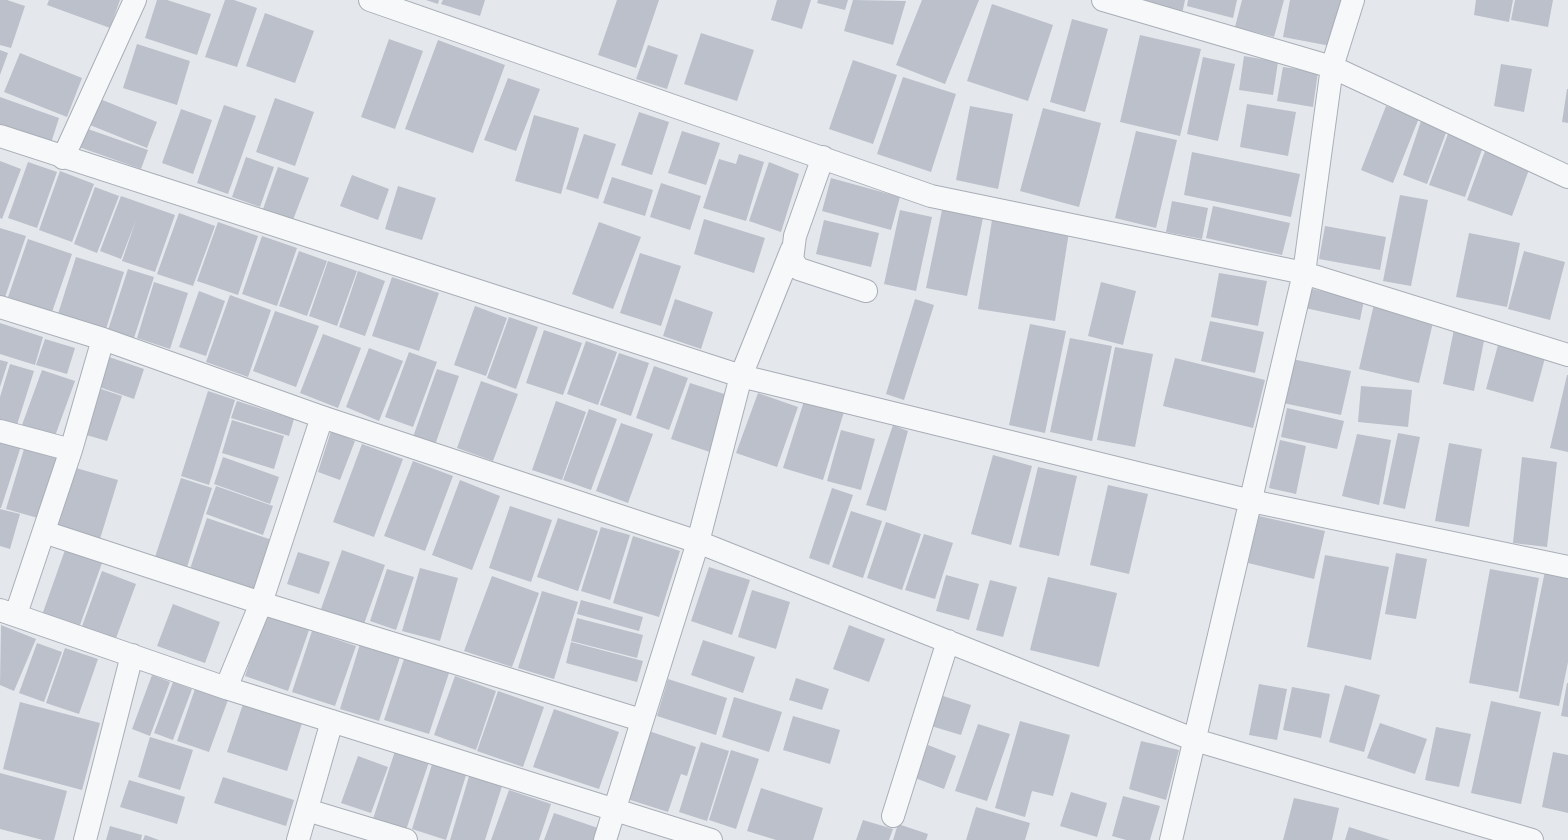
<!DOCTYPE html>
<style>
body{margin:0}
canvas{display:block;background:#e4e7ec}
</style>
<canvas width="1568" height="840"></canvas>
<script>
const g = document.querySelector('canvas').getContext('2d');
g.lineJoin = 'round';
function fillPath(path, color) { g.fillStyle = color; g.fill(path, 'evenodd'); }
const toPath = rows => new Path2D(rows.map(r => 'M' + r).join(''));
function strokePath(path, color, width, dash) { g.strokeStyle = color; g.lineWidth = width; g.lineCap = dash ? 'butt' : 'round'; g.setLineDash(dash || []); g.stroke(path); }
fillPath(toPath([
 [0,0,7,0,25,6,11,48,0,45],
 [49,0,120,0,110,28,47,5],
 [157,0,167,0,211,14,197,55,145,38],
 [225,0,234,0,257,8,237,67,205,57],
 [426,0,439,0,438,4],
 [443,0,485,0,480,16,441,4],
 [617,0,659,0,636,68,598,55],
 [777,0,811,0,802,29,771,20],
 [818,0,848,0,845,10,817,3],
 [853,0,906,1,893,45,844,31],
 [922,0,979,0,945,84,896,65],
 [1139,0,1185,0,1182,14],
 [1188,0,1237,0,1233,18,1187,6],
 [1242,0,1284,0,1274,37,1235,27],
 [1290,0,1345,0,1336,47,1283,37],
 [1476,0,1513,0,1509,22,1474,15],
 [1515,0,1553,0,1548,27,1511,20],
 [992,4,1053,25,1028,101,967,81],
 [265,13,314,31,295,83,246,66],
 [1072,19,1108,29,1085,112,1050,102],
 [701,33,754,50,737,101,684,84],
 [1140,35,1201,49,1180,136,1120,122],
 [389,39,423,51,395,129,361,117],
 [438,40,505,65,473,153,405,129],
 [137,44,190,61,177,105,123,88],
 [648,45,678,55,667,89,636,79],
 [0,50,8,53,0,75],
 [20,53,82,78,67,117,4,92],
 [1244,56,1278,62,1273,95,1239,90],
 [1203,57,1235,64,1218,141,1187,134],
 [853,60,897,75,873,144,829,129],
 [1501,64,1532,69,1524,112,1494,106],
 [1283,67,1318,72,1313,107,1277,101],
 [903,77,956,94,931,172,877,154],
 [508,78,540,89,516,151,484,140],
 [1567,89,1568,89,1568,123,1562,122],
 [0,97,59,118,51,143,0,125],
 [275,98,314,112,295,166,256,152],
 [100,99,157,122,147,148,90,125],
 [1247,104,1296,112,1288,156,1240,147],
 [224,105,256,116,228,194,197,183],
 [970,106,1013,114,998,189,956,180],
 [1386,106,1419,118,1393,183,1361,170],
 [1043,108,1101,123,1079,207,1020,191],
 [181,109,212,120,193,174,162,163],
 [639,112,669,122,652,175,621,165],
 [534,115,579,128,561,194,515,181],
 [1421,121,1447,130,1427,184,1403,175],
 [85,128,148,150,141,169,79,147],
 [682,131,720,143,706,185,668,173],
 [1136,131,1177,140,1156,228,1115,218],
 [1449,131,1484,144,1465,197,1429,185],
 [584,134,616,144,598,199,566,189],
 [1485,151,1530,167,1512,216,1467,200],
 [1192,152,1300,174,1291,217,1184,195],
 [739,154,764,162,746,221,703,208,719,159,736,164],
 [246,157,274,167,260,207,232,197],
 [0,161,21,169,2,219,0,218],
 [28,162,57,172,37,228,8,218],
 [769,162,799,174,781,232,749,221],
 [278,167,309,178,293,220,263,209],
 [60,171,94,184,72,242,39,230],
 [352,175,389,189,378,220,340,206],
 [612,177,653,190,645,216,603,203],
 [831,178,900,197,891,230,822,211],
 [661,183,701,196,690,230,650,217],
 [398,186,436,198,422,240,385,229],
 [95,187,119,196,97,253,74,244],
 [1400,195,1428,200,1411,286,1383,281],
 [121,196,175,215,155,272,122,261,136,220,121,259,100,251],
 [1172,201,1208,208,1202,239,1166,232],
 [1213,206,1290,223,1282,255,1206,238],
 [900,210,932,217,916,291,884,284],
 [942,210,983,218,967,296,926,288],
 [179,213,215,226,193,286,157,274],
 [704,219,765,238,754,273,694,254],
 [824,220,879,233,871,267,816,254],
 [992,220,1069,232,1055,321,978,309],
 [218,222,258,236,238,295,197,281],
 [599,222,641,237,613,309,572,294],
 [1325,226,1386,237,1380,270,1319,259],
 [0,228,26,236,4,300,0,298],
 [1469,233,1520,243,1507,307,1456,297],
 [262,236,297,248,277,306,242,294],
 [28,239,72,254,52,312,8,297],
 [299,251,327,261,307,316,279,306],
 [1524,251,1565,262,1550,320,1508,309],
 [640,253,681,266,661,326,620,313],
 [76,257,124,272,106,329,58,314],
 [328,261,357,271,337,326,309,316],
 [128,269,154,277,134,338,108,330],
 [358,271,385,281,365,336,339,327],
 [1219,273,1267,281,1258,326,1211,317],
 [392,277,439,293,419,351,372,336],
 [154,282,188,293,170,349,137,338],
 [1101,282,1136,291,1123,345,1088,336],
 [1308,288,1364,300,1360,320,1305,308],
 [199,291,225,301,206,356,179,347],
 [230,295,271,310,248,377,206,362],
 [675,299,713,312,701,349,663,336],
 [915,299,934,305,904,400,886,394],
 [1374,304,1434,318,1419,383,1359,369],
 [475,306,507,318,486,376,454,365],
 [275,311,319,326,296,387,253,371],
 [509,317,538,327,516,389,487,378],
 [1210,321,1264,332,1255,373,1201,361],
 [0,323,43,337,35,365,0,354],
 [1030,324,1066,331,1045,433,1009,425],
 [1454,329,1485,336,1474,391,1443,384],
 [544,330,582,343,563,395,526,383],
 [323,334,361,348,338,408,300,393],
 [1070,338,1112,346,1092,441,1050,432],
 [45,339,75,348,67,374,36,365],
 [586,341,617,352,598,405,567,394],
 [1498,345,1545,358,1533,402,1486,389],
 [1115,347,1153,354,1135,447,1097,440],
 [369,348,403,361,379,421,346,407],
 [409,352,437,362,413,427,385,417],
 [619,353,649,363,631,416,600,405],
 [109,357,144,369,134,399,99,387],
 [1175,358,1265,380,1253,428,1163,406],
 [1287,358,1351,371,1341,415,1278,402],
 [0,360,8,362,0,387],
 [10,364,34,371,16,428,0,422,0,397],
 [654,366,688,378,669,430,636,418],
 [437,369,459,376,435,445,413,437],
 [42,370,75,381,55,436,22,425],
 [1567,375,1568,375,1568,452,1550,448],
 [481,381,518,394,493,461,457,448],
 [690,383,737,398,719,455,671,439],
 [1361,386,1412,390,1408,427,1358,422],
 [98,388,122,396,107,441,83,434],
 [208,391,235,400,209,485,181,476],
 [758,393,798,407,777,467,736,453],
 [237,401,294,419,289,436,231,418],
 [556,401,586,412,562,480,532,470],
 [804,401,844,412,823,480,783,468],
 [1287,408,1344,421,1337,449,1281,437],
 [589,409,617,419,591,490,563,480],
 [232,420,284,436,274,469,222,453],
 [621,423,653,434,628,503,596,491],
 [893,425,908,431,886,511,866,505],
 [841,430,875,439,861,490,827,481],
 [331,431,355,441,340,480,318,472],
 [1398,433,1420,437,1405,509,1383,504],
 [1357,434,1391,440,1379,505,1342,496],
 [0,440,21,446,1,508,0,508],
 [1280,440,1306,446,1296,494,1269,488],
 [1449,443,1482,449,1469,527,1435,521],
 [362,444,403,459,374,537,333,522],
 [24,449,63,460,45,520,6,509],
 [993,455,1032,466,1011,545,971,534],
 [223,457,279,477,270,504,214,484],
 [1522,457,1557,462,1547,547,1513,543],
 [413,461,453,476,425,551,384,536],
 [69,466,118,480,100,539,51,524],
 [1038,467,1077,476,1059,556,1019,547],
 [181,478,212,488,187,567,155,557],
 [460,480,500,496,472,570,432,555],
 [1108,485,1148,494,1129,574,1090,565],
 [216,486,273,506,263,535,206,514],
 [832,488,853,495,829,565,809,558],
 [510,506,552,520,531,582,489,568],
 [0,509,20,514,10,549,0,546],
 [851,511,882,521,863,578,832,567],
 [1259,516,1325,531,1314,579,1248,563],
 [207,518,275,541,258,592,190,569],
 [558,518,598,531,578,591,537,577],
 [886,522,921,534,902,590,867,578],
 [601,527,630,535,610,600,581,591],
 [924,534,953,543,935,599,905,590],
 [633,536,680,551,659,617,613,603],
 [65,550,102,563,79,628,42,615],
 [342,550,385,565,364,624,321,609],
 [298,552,330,562,319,594,287,584],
 [1396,553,1427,559,1416,619,1385,614],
 [1325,555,1389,567,1371,660,1307,647],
 [709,567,750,580,732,635,691,621],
 [420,568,458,578,440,641,402,631],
 [387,569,414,577,396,630,370,621],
 [1490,569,1539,578,1518,692,1469,683],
 [102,571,136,584,115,641,81,629],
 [1545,571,1568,575,1568,662,1559,706,1519,698],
 [946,575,979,584,969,620,936,611],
 [492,576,539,593,512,667,464,651],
 [1048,577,1117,593,1099,667,1030,650],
 [990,580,1017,587,1003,637,976,630],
 [752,590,790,602,776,649,738,637],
 [542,591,578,602,554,679,518,668],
 [581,600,643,617,639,631,577,614],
 [173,604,220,622,205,663,157,646],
 [265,615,309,630,288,691,245,676],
 [577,618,643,635,637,658,571,641],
 [1,625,36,639,14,691,0,685],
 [849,625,885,639,869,682,833,669],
 [312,631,356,646,335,706,292,692],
 [703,640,755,657,743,693,691,675],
 [571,642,643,661,637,682,566,663],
 [37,643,62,652,44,702,19,693],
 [360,644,400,657,379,721,340,709],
 [65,648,98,659,79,714,46,703],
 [404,659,449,673,429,734,384,720],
 [152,675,170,682,150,736,132,729],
 [455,676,496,691,476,750,434,735],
 [796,678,829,689,822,710,789,700],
 [668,679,727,698,716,735,657,716],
 [173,682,192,689,173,740,154,733],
 [1567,683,1568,683,1568,717,1561,716],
 [1259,684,1287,689,1277,740,1249,735],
 [1345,685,1380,695,1364,752,1329,742],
 [1292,687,1330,694,1321,738,1283,730],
 [195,689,228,700,209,752,177,741],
 [498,691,544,707,523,767,477,751],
 [940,695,971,705,961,735,931,726],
 [734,697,782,712,769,752,722,737],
 [244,701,303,720,287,771,227,752],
 [1491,701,1541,712,1521,804,1471,793],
 [20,702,100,723,82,790,3,769],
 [554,709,619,732,599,789,533,767],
 [793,716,840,730,830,764,783,750],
 [1020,721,1070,735,1053,796,1032,791,1025,817,995,808],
 [1380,723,1427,739,1415,774,1367,758],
 [978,724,1010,734,987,801,955,791],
 [1436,727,1471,734,1459,787,1425,780],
 [643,729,696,747,687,776,681,774,668,812,621,797],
 [150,737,193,750,180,790,138,777],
 [1141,741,1179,750,1166,800,1129,789],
 [701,742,729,751,707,821,679,812],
 [928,745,956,756,944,789,915,778],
 [731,750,759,759,736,829,709,820],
 [395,751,429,762,406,830,373,819],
 [1553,752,1568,755,1568,813,1542,807],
 [358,756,388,767,371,813,341,803],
 [433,761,467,772,446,840,412,829],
 [0,773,67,791,54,840,43,840,0,829],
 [470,773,503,783,485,840,450,840],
 [223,777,294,800,286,826,214,803],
 [129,780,185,797,177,824,120,807],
 [761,788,823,808,813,840,776,840,747,831],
 [509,790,551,804,539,840,491,840],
 [1071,792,1107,803,1097,837,1060,826],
 [1123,796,1160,806,1150,840,1126,840,1112,836],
 [1294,798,1339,808,1332,840,1283,840],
 [976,807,1030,823,1025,840,966,840],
 [554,813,598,828,594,840,544,840],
 [863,820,893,829,889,840,856,840],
 [898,824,928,834,926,840,893,840],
 [110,826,142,835,141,840,106,840],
 [1349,827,1390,840,1345,840],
 [145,835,159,840,143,840]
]), '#bbc0ca');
const minor = toPath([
 [370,0,931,196,1304,273,1568,355],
 [1103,0,1332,67,1568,177],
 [0,136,741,376,1251,501,1568,567],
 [823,157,795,236,792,260,799,269,866,291],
 [63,158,135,0],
 [0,307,103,339,322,417,698,542,1195,740,1532,840],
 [0,431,71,450],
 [44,532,261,603,641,720],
 [0,610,226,688,711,840],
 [16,614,71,450,103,339],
 [226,688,261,603,322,417],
 [307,810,406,840],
 [893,816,948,641],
 [85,840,132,655],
 [298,840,332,721],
 [605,840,698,542,741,376,792,249],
 [1171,840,1304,273,1332,67,1353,0]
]);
strokePath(minor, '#a9aeb7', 24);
strokePath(minor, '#f7f8fa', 22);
</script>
